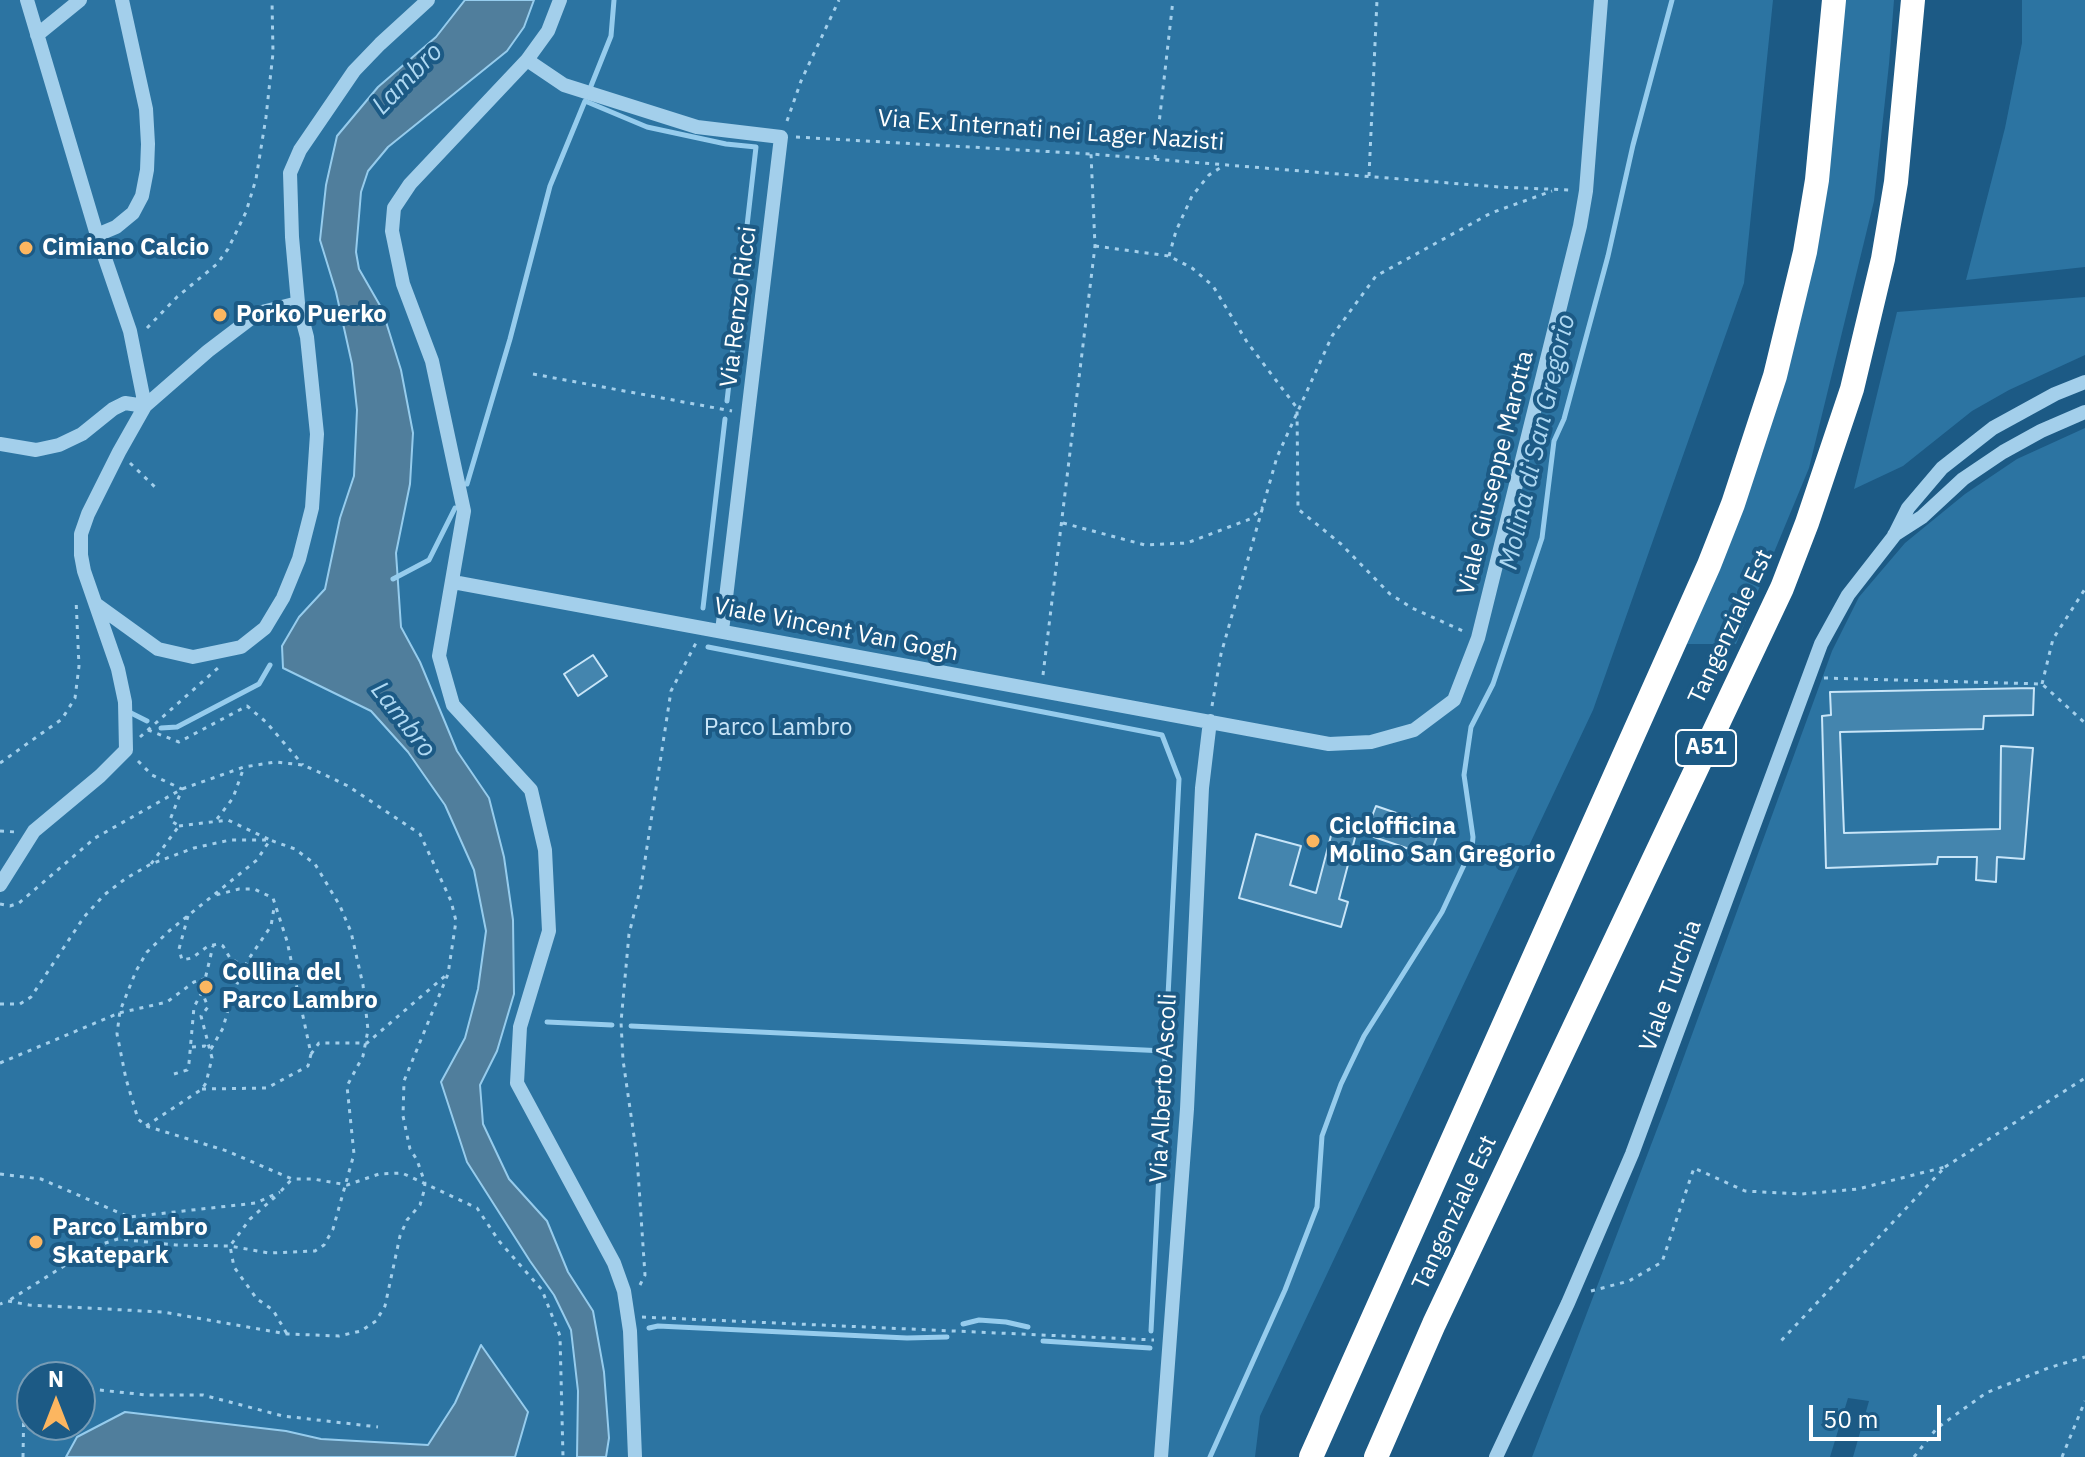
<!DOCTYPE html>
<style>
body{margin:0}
#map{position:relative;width:2085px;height:1457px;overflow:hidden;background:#1c5a85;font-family:"IBM Plex Sans",sans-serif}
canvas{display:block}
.north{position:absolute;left:16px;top:1361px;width:80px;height:80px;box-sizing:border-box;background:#1c5a85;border:2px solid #779cb6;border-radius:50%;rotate:0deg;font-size:22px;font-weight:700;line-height:32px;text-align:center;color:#fff}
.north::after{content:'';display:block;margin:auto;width:28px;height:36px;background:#fcb660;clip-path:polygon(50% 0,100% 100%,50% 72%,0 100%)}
.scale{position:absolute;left:1809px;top:1405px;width:132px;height:36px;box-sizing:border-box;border:4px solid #fff;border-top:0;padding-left:10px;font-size:24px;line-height:28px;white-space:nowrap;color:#fff;-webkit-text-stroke:6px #1c5a85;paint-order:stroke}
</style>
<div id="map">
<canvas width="2085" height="1457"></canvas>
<div class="north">N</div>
<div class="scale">50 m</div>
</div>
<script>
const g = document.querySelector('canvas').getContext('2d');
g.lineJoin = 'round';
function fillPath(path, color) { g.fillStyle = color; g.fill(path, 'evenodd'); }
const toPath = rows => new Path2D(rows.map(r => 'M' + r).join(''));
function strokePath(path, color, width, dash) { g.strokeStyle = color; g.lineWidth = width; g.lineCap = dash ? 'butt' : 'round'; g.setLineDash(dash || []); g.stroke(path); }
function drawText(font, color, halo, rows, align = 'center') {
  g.font = font + ' "IBM Plex Sans",sans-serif'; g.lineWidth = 8; g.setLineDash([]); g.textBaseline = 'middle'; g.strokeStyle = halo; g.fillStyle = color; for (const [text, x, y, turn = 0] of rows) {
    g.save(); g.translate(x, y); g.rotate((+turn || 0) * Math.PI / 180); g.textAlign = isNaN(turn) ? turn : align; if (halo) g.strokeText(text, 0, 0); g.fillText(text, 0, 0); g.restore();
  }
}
fillPath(toPath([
 [0,0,1773,0,1744,283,1593,710,1260,1416,1255,1457,0,1457],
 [32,1377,80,1377,80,1425,32,1425],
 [1844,0,1894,0,1889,64,1874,201,1809,468,1736,644,1685,644,1763,452],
 [2022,0,2085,0,2085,267,1966,280,2005,128,2022,43],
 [2085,297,2085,355,2009,390,1972,411,1903,466,1854,489,1897,312],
 [2085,428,2085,1457,1853,1457,1869,1401,1848,1398,1830,1457,1532,1457,1667,1103,1832,651,1859,597,1905,543,1965,494,2017,459]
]), '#2c74a2');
const water = toPath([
 [465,0,534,0,524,27,507,51,388,147,368,171,361,192,356,252,359,269,382,309,401,370,413,433,410,484,396,553,401,627,420,662,457,751,489,798,504,857,513,920,514,994,497,1051,480,1085,483,1124,509,1179,547,1221,568,1272,593,1311,604,1372,609,1438,606,1457,577,1457,578,1391,571,1330,554,1295,530,1261,467,1162,441,1082,465,1038,478,989,486,931,474,870,445,805,408,752,371,711,283,668,282,646,299,617,325,589,340,518,354,476,357,410,352,364,336,292,320,240,326,185,337,136,378,87,436,37,465,0],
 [481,1345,528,1412,515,1457,66,1457,77,1437,125,1412,286,1431,321,1439,428,1445,455,1403,481,1345]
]);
fillPath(water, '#507e9c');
strokePath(water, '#96cced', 2);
strokePath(toPath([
 [591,86,611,36,614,0],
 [467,484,510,339,550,186,585,101,647,127,726,144,756,147,727,401],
 [393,579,429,560,455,508],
 [703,608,725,419],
 [708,647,1162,735,1179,779,1151,1331],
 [131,713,147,721],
 [161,728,177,727,259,684,270,665],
 [547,1022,612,1025],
 [631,1026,1165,1051],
 [963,1324,979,1320,1006,1322,1028,1327],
 [649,1328,658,1326,907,1338,947,1337],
 [1043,1341,1150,1348],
 [1210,1457,1285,1290,1317,1207,1322,1136,1341,1084,1364,1036,1442,912,1472,848,1473,837,1464,775,1471,727,1493,684,1542,538,1554,441,1564,419,1608,256,1633,145,1672,0]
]), '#96cced', 5);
const building = toPath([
 [593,655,607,676,578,696,564,674,593,655],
 [2034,688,2033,715,1984,716,1983,729,1840,732,1844,833,2000,829,2001,746,2033,748,2024,859,1997,857,1996,882,1976,880,1977,857,1938,857,1937,864,1826,868,1822,716,1831,715,1830,692,2034,688],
 [1376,806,1440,828,1430,856,1365,834,1376,806],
 [1333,828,1356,834,1339,899,1348,902,1341,927,1239,898,1256,834,1301,846,1290,885,1316,893,1333,828]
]);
fillPath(building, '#4485ae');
strokePath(building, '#c8e5f8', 2);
strokePath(toPath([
 [787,121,801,81,839,0],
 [796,137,1091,154,1499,187,1571,190],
 [1155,159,1173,0],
 [1369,176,1377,0],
 [1095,246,1169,256,1192,268,1213,286,1247,342,1297,408,1298,509,1341,544,1390,594,1412,608,1463,631],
 [1169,256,1176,231,1192,196,1209,175,1223,166],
 [147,328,177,297,217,264,228,249,246,212,256,179,266,117,273,53,272,0],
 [533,374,732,411],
 [130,463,156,488],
 [1063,523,1145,545,1187,543,1250,519,1263,507],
 [1043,675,1095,246,1091,154],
 [1824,678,2042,684,2085,723],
 [2042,684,2053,639,2085,589],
 [1212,706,1221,654,1277,457,1332,336,1376,276,1491,213,1552,191],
 [148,730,179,742,247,706,266,722,303,765],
 [140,737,218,668],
 [138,761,152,775,182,789,170,820,179,826,151,864],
 [0,763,62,719,75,698,79,666,76,599],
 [217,819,233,798,244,767],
 [179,826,228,820,270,840,257,860,169,931,147,952,136,971,120,1011,117,1034,126,1079,138,1119,146,1126,227,1151,292,1179,313,1179,347,1185,379,1174,402,1173,477,1208,499,1241,542,1290,560,1336,563,1457],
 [0,831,16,832],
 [0,904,10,906,19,903,95,838,182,789,244,767,275,762,303,765,323,774,348,786,420,834,451,901,456,921,448,974,404,1081,403,1116,410,1149,417,1160,425,1183,424,1191,420,1205,407,1220,400,1236,385,1306,376,1321,361,1331,339,1336,287,1334,163,1312,29,1305,8,1301,0,1304],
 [188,916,179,949,182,960,192,958,208,946,218,944,223,946,230,958,238,963,242,973],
 [0,1004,20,1004,31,997,84,917,104,895,125,879,151,864,194,848,230,840,270,840,295,849,315,864,340,906,351,932,363,985,368,1030,363,1056,347,1086,354,1154,333,1229,324,1245,315,1251,269,1253,230,1246,176,1245,118,1239,96,1246,8,1301],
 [192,1047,205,1046,211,1050],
 [211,1049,223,1028,232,995,248,960,271,926,274,908],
 [311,1054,319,1043,367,1043,445,976],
 [0,1063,119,1013,167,1002,194,982,204,979],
 [174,1074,187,1070,189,1063,194,1007,202,992,213,946],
 [202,1089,267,1088,308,1066,311,1054,287,941,273,898,254,889,239,889,216,895],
 [146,1126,202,1089,206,1083,212,1058,201,1016,208,1007,202,992],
 [1945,1167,2085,1078],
 [0,1174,41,1179,129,1217,256,1203,280,1192],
 [281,1191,292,1179],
 [275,1197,250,1219,230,1246,234,1267,257,1299,273,1310,287,1334],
 [640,1285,645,1275,637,1157,623,1060,621,1022,629,934,641,886,671,691,697,641],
 [1591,1291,1629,1281,1662,1262,1694,1168,1745,1191,1801,1194,1858,1189,1945,1167,1779,1343],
 [642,1317,1154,1340],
 [80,1388,147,1395,203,1395,283,1416,378,1427],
 [23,1457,24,1400,32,1385],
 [1914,1457,1937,1428,1986,1393,2048,1368,2085,1357],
 [2062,1457,2085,1401]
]), '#a3cfeb', 3, [4, 6]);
strokePath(toPath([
 [27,0,97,235,130,331,145,406],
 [560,0,548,31,527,60,410,184,394,208,392,231,403,284,432,361,464,511,439,656,453,705,531,790,545,850,549,931,520,1027,517,1083,614,1263,624,1291,630,1331,635,1457],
 [37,35,80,0],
 [527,60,564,85,697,127,781,137,722,631],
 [97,235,116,227,133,213,142,196,147,170,148,144,146,109,122,0],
 [0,444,36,450,59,445,82,434,113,409,125,403,145,406],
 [1894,535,1922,517,1963,479,2003,452,2041,431,2085,412],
 [453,582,1329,744,1371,742,1414,730,1454,700,1478,638,1580,226,1586,191,1601,0],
 [97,605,158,649,193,657,241,647,265,628,283,598,299,559,312,508,317,434,307,337,298,303,292,237,290,173,300,150,354,71,380,44,428,0],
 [0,885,34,831,100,776,126,750,125,702,118,669,84,571,81,555,81,534,88,514,119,452,145,406,208,351,258,313,298,303],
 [1161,1457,1187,1109,1202,788,1210,721],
 [1496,1457,1568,1303,1632,1154,1821,644,1848,595,1894,536,1908,508,1942,468,1993,428,2055,394,2085,382]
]), '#a3cfeb', 14);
strokePath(toPath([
 [1311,1457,1709,565,1733,504,1775,376,1805,252,1817,180,1834,0],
 [1376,1457,1434,1324,1782,588,1807,523,1852,389,1883,259,1896,182,1913,0]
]), '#fff', 24);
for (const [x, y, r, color] of [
 [26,248,8,"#fcb660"],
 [220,315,8,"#fcb660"],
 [1313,841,8,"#fcb660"],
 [206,987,8,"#fcb660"],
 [36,1242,8,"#fcb660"]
]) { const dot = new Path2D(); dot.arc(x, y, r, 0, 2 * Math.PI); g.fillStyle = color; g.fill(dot); strokePath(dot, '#1c5a85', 3); }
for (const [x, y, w] of [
 [1706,748,60]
]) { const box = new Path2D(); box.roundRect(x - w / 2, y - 18, w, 36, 6); g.fillStyle = '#1c5a85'; g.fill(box); strokePath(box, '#fff', 2); }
drawText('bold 22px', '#fff', null, [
 ["A51",1706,748]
]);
drawText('24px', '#fff', '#1c5a85', [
 ["Via Ex Internati nei Lager Nazisti",1051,131,4],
 ["Via Renzo Ricci",739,307,-83],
 ["Viale Giuseppe Marotta",1496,473,-76],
 ["Tangenziale Est",1731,627,-65],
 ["Viale Vincent Van Gogh",836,630,11],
 ["Viale Turchia",1671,986,-70],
 ["Via Alberto Ascoli",1164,1088,-87],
 ["Tangenziale Est",1455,1213,-65]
]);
drawText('bold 24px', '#fff', '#1c5a85', [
 ["Cimiano Calcio",42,248],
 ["Porko Puerko",236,315],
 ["Ciclofficina",1329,827],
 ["Molino San Gregorio",1329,855],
 ["Collina del",222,973],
 ["Parco Lambro",222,1001],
 ["Parco Lambro",52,1228],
 ["Skatepark",52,1256]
], 'left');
drawText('24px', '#c8e5f8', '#1c5a85', [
 ["Parco Lambro",778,728]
]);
drawText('italic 26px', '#aed8f2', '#1c5a85', [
 ["Lambro",408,79,-46],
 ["Molina di San Gregorio",1538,442,-77],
 ["Lambro",403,720,52]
]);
</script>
